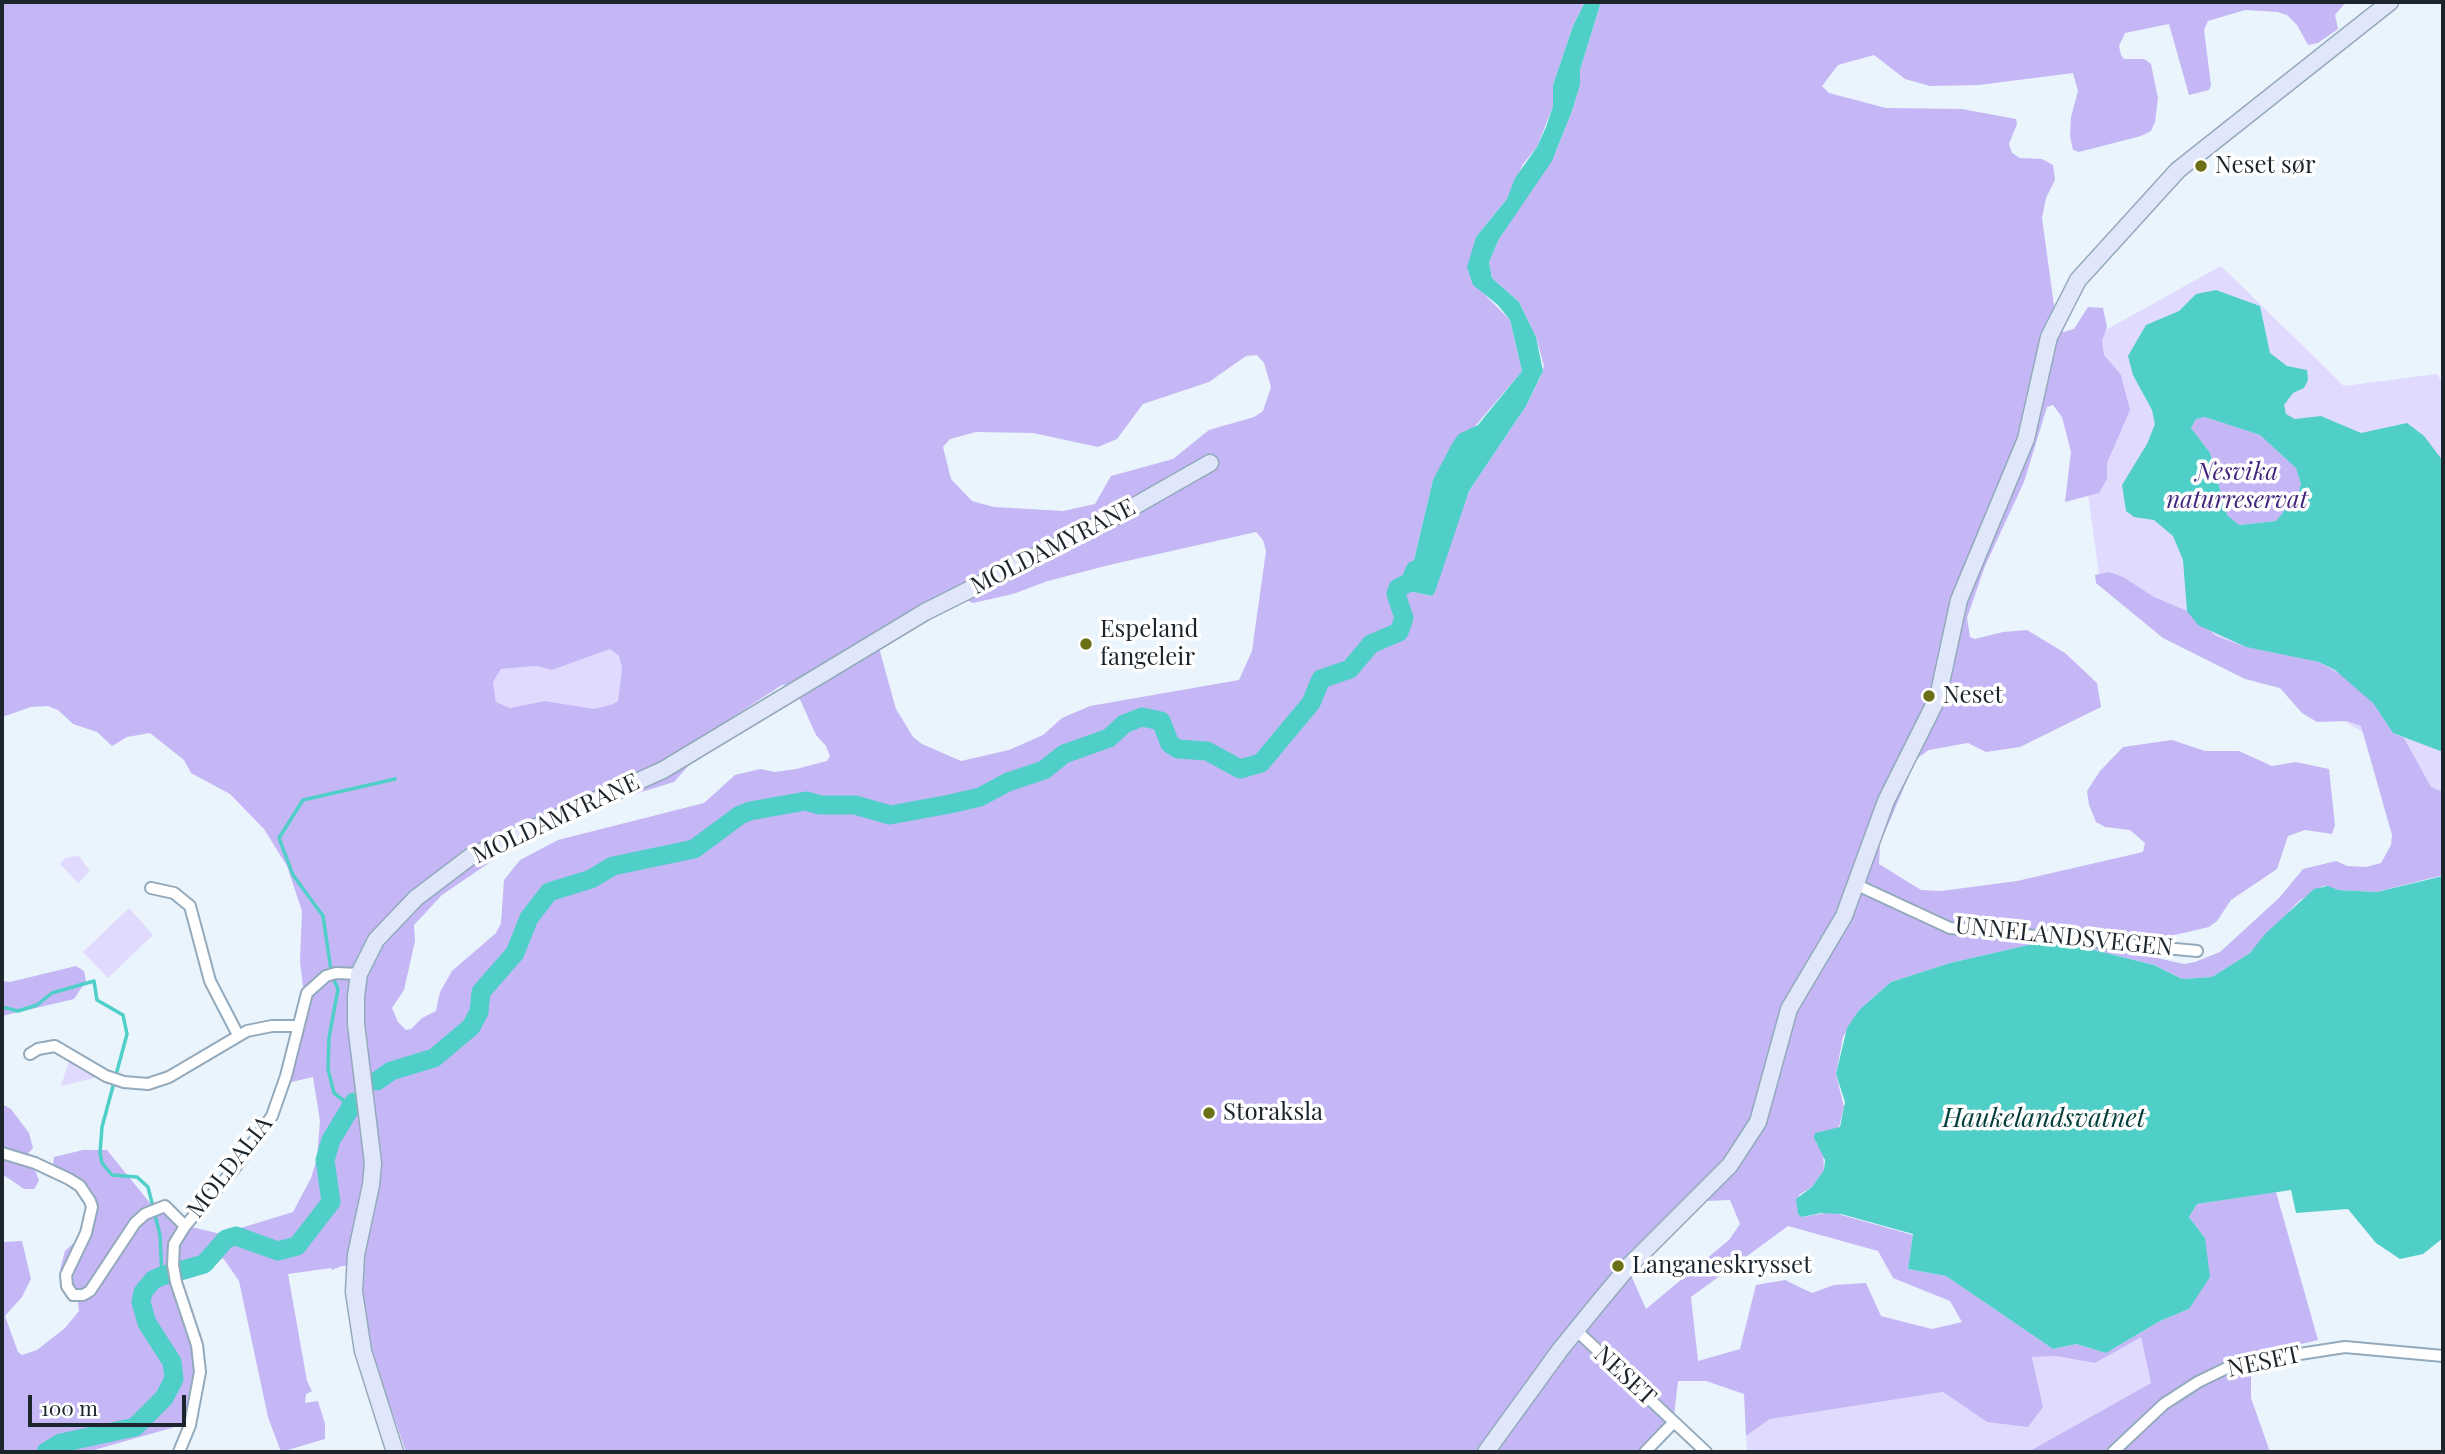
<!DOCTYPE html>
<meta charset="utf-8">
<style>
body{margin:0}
#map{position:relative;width:2445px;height:1454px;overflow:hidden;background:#eaf4fc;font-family:"Playfair Display",serif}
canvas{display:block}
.frame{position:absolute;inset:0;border:4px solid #1c252c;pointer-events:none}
.scale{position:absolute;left:28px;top:1395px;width:158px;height:32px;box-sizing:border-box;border:4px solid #1c252c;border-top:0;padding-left:9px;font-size:21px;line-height:24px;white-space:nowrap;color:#1c252c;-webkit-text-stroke:5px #fff;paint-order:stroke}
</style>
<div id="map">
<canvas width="2445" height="1454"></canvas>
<div class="frame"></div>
<div class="scale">100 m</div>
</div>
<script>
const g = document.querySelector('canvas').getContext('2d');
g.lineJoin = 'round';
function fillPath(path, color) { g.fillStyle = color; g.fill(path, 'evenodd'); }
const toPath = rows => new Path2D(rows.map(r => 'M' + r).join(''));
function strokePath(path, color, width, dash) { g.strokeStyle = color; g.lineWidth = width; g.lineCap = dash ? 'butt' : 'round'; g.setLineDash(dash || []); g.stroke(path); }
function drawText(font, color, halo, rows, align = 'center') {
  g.font = font + ' "Playfair Display",serif'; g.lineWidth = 7; g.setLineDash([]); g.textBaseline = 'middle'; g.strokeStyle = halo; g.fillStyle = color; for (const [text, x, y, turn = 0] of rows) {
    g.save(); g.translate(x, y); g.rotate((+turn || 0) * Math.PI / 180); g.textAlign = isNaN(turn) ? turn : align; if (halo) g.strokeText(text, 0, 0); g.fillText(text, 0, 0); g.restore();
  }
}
fillPath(toPath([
 [2221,266,2344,386,2437,374,2443,383,2443,924,2404,757,2099,574,2068,351],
 [610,649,619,656,622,668,618,701,613,704,594,709,545,701,510,708,496,702,493,682,501,669,536,666,552,670],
 [75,856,80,857,90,871,78,883,60,864,65,858],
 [129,908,153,935,108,978,83,952],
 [69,1061,96,1074,94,1078,61,1086],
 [2141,1336,2151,1383,2028,1452,1747,1452,1746,1436,1770,1419,1943,1392,1987,1422,2043,1407,2032,1356,2056,1356,2095,1363]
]), '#e1daff');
fillPath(toPath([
 [2,2,1585,2,1573,26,1553,85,1553,106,1537,147,1523,164,1507,199,1476,237,1471,281,1510,320,1522,371,1444,463,1433,480,1414,560,1406,580,1399,583,1400,589,1431,596,1469,491,1526,406,1540,378,1544,366,1536,337,1519,302,1492,278,1489,262,1499,239,1556,151,1572,111,1580,85,1580,70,1601,2,2346,2,2335,15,2338,29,2318,43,2308,45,2297,25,2287,15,2277,12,2245,10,2208,21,2204,30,2211,85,2209,90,2189,95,2169,24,2125,33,2119,46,2121,55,2124,59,2144,59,2151,64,2158,98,2155,122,2151,131,2141,136,2079,152,2073,150,2070,136,2071,117,2078,91,2073,73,1979,85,1930,86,1905,79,1874,55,1838,65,1822,86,1829,93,1886,108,1962,109,2016,119,2017,124,2009,144,2012,153,2020,158,2042,159,2053,165,2055,180,2046,198,2042,218,2057,327,2064,332,2074,329,2088,307,2103,308,2107,327,2102,341,2104,355,2121,375,2130,410,2107,463,2107,479,2099,493,2065,502,2071,452,2062,417,2053,405,2047,407,2024,482,1985,566,1967,618,1970,637,1975,639,2003,632,2027,630,2065,653,2097,683,2101,707,2020,747,1986,752,1968,743,1929,750,1916,759,1880,844,1879,864,1921,890,1941,891,2017,881,2143,852,2145,843,2130,830,2105,827,2096,822,2089,805,2087,791,2100,771,2123,747,2172,740,2205,751,2239,751,2272,766,2296,762,2329,769,2335,825,2332,834,2305,830,2288,836,2277,869,2231,900,2217,921,2209,927,2166,937,2151,935,2130,938,2126,943,2130,952,2184,964,2195,962,2220,952,2279,898,2303,869,2336,861,2347,866,2366,867,2381,863,2391,845,2392,835,2361,726,2347,721,2317,722,2302,713,2280,688,2245,679,2163,638,2096,583,2095,575,2109,572,2123,577,2154,597,2187,611,2216,636,2246,647,2319,662,2350,680,2373,703,2393,733,2404,738,2431,787,2443,792,2443,875,2377,892,2338,890,2323,886,2299,901,2250,953,2212,977,2182,979,2154,965,2082,947,2046,941,1950,963,1891,982,1859,1010,1843,1037,1836,1074,1844,1107,1839,1127,1826,1133,1821,1131,1816,1143,1823,1150,1824,1170,1812,1187,1799,1195,1802,1217,1831,1212,1913,1235,1908,1269,1946,1276,2053,1349,2076,1344,2106,1353,2160,1321,2189,1309,2205,1238,2189,1217,2197,1204,2276,1192,2318,1340,2289,1347,2251,1363,2251,1398,2270,1452,2028,1452,2151,1383,2141,1337,2095,1363,2056,1356,2032,1357,2043,1407,2028,1427,1987,1422,1943,1392,1770,1419,1746,1436,1744,1394,1706,1381,1678,1381,1673,1425,1645,1452,406,1452,368,1343,361,1313,361,1266,342,1266,332,1270,331,1268,288,1274,307,1381,312,1391,306,1394,305,1403,318,1401,325,1424,325,1439,281,1452,268,1417,239,1281,223,1258,194,1277,179,1281,201,1377,189,1423,87,1452,2,1452,2,1242,22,1241,31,1279,22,1297,5,1316,18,1352,22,1355,37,1350,65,1328,79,1311,78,1302,63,1284,60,1270,65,1251,83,1234,93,1205,90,1191,59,1173,53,1165,54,1157,83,1150,107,1150,154,1208,161,1205,183,1225,221,1234,293,1212,311,1178,317,1158,320,1121,313,1077,283,1084,304,996,300,961,302,911,287,866,264,829,230,794,191,773,184,760,150,733,127,737,112,746,97,732,73,724,58,710,48,706,31,707,2,717],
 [1257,355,1264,363,1271,387,1263,411,1254,417,1209,430,1173,459,1111,476,1095,504,1063,511,994,507,972,501,951,479,943,447,950,439,976,432,1033,433,1098,447,1117,439,1143,404,1209,382,1246,356],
 [1256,532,1263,540,1266,551,1252,651,1239,680,1090,706,1062,718,1043,735,1009,750,961,761,922,744,913,737,896,709,879,648,958,596,973,603,1013,594,1048,581,1109,565],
 [610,649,619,656,622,668,618,701,613,704,594,709,545,701,510,708,496,702,493,682,501,669,536,666,552,670],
 [793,684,816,735,826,746,830,756,827,761,796,769,775,772,760,769,735,775,704,803,558,840,520,860,504,880,501,923,496,933,452,971,440,992,436,1011,422,1018,411,1029,406,1030,398,1022,392,1008,404,990,415,941,414,925,442,895,502,854,508,841,560,807,579,800,625,797,674,782,688,766,692,746,699,739,782,685],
 [1703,1198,1706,1201,1730,1200,1740,1224,1729,1240,1646,1309,1626,1264],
 [1788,1226,1878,1251,1893,1278,1950,1301,1962,1322,1932,1329,1881,1316,1866,1283,1834,1285,1812,1293,1785,1280,1756,1285,1740,1349,1698,1361,1691,1297],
 [2205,417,2260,435,2296,468,2301,484,2298,494,2276,521,2239,525,2227,515,2210,453,2191,428,2196,419],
 [76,966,84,971,86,981,74,999,2,1016,2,981,10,982],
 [2,1104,11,1109,29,1133,33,1148,24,1158,36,1172,39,1181,34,1189,24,1189,2,1174]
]), '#c5b7f6');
fillPath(toPath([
 [1585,2,1601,2,1580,70,1580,85,1572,111,1552,161,1499,239,1489,262,1492,278,1519,302,1536,337,1543,371,1526,406,1469,491,1435,592,1432,596,1400,589,1396,586,1406,580,1414,560,1433,480,1453,442,1459,434,1478,425,1522,371,1510,320,1498,305,1473,285,1467,267,1476,237,1507,199,1515,178,1537,147,1546,127,1553,106,1553,85,1573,26],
 [2216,290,2260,306,2270,353,2287,366,2307,370,2308,380,2304,388,2293,393,2284,405,2286,414,2295,419,2321,416,2361,433,2407,423,2424,436,2443,461,2443,752,2393,733,2373,703,2335,670,2319,662,2246,647,2198,625,2187,611,2183,560,2173,536,2154,520,2134,517,2126,511,2122,485,2147,444,2155,424,2152,410,2133,375,2128,356,2146,325,2179,311,2196,294],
 [2205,417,2260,435,2296,468,2301,484,2298,494,2276,521,2239,525,2227,515,2210,453,2191,428,2196,419],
 [2443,876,2443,1238,2423,1254,2400,1259,2376,1243,2348,1209,2296,1213,2291,1190,2197,1204,2189,1217,2205,1238,2210,1277,2189,1309,2160,1321,2106,1353,2076,1344,2053,1349,1946,1276,1908,1269,1913,1234,1841,1214,1821,1213,1802,1217,1798,1214,1796,1199,1812,1187,1824,1170,1825,1160,1814,1138,1815,1133,1840,1127,1845,1102,1836,1074,1847,1028,1859,1010,1891,982,1950,963,2046,941,2082,947,2154,965,2182,979,2212,977,2250,953,2266,933,2314,889,2328,886,2338,890,2377,892]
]), '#50cec8');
strokePath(toPath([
 [331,970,323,916,293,875,279,838,303,800,395,779],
 [333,978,338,989,329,1038,328,1069,334,1093,343,1100,347,1114],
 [2,1007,18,1011,37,1005,52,993,94,981,97,1000,123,1015,127,1034,102,1127,100,1153,102,1163,112,1175,137,1177,148,1187,160,1235,162,1276]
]), '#50cec8', 3.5);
strokePath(toPath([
 [377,1081,391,1071,434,1058,471,1027,479,1012,481,992,515,953,529,918,549,892,591,879,613,866,694,849,740,815,750,811,806,801,820,805,855,805,890,815,950,804,980,797,1008,782,1044,770,1064,754,1109,738,1124,724,1142,717,1161,721,1170,744,1178,749,1207,751,1240,769,1261,763,1311,703,1321,679,1350,669,1371,644,1399,632,1404,618,1396,594,1398,588,1410,582,1415,570],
 [46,1452,61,1443,135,1427,164,1398,174,1379,172,1362,147,1323,141,1302,143,1292,153,1280,162,1276,204,1264,226,1239,236,1236,278,1251,297,1246,331,1202,325,1160,331,1140,354,1102]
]), '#50cec8', 19);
const street = toPath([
 [1855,884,1950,928,2197,951],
 [151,888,174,893,190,906,210,981,238,1035],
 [30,1054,38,1049,55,1046,106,1076,124,1082,148,1084,169,1077,247,1031,272,1026,297,1026],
 [2,1153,35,1163,69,1179,80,1186,90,1201,92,1207,86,1233,66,1275,67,1286,73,1295,83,1295,90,1291,135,1223,145,1214,165,1206,185,1226],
 [1576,1330,1706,1452],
 [179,1452,190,1425,200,1372,197,1345,176,1282,173,1265,174,1244,185,1226,234,1169,272,1116,286,1076,307,993,326,976,336,973,359,974],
 [1645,1452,1674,1422],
 [2113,1452,2164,1404,2198,1382,2235,1364,2345,1347,2443,1356]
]);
const secondary = toPath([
 [395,1452,363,1351,354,1292,356,1255,371,1185,373,1163,356,1024,356,996,359,974,376,940,416,898,470,857,663,770,925,612,1124,512,1210,463],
 [1486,1452,1560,1350,1599,1302,1629,1266,1730,1165,1758,1122,1789,1009,1844,916,1886,801,1938,697,1959,600,2026,439,2049,337,2078,280,2178,170,2390,2]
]);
strokePath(street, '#93aabc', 14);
strokePath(secondary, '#93aabc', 19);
strokePath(street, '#fff', 10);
strokePath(secondary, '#e0e7fb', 16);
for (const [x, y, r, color] of [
 [2201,166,7,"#6b7016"],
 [1086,644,7,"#6b7016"],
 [1929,696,7,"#6b7016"],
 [1209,1113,7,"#6b7016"],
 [1618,1266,7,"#6b7016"]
]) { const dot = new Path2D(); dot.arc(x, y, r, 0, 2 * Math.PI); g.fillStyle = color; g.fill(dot); strokePath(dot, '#fff', 2.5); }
drawText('24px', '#1c252c', '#fff', [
 ["Neset sør",2215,166],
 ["Espeland",1100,630],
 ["fangeleir",1100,658],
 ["Neset",1943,696],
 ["Storaksla",1223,1113],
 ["Langaneskrysset",1632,1266]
], 'left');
drawText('italic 24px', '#44257d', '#fff', [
 ["Nesvika",2237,473],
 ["naturreservat",2237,501]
]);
drawText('24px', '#1c252c', '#fff', [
 ["MOLDAMYRANE",1053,547,-27],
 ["MOLDAMYRANE",556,819,-25],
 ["UNNELANDSVEGEN",2064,937,6],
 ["MOLDALIA",230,1167,-52],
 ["NESET",2264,1362,-12],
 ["NESET",1625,1376,43]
]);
drawText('italic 26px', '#013e3c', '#fff', [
 ["Haukelandsvatnet",2044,1119]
]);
</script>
